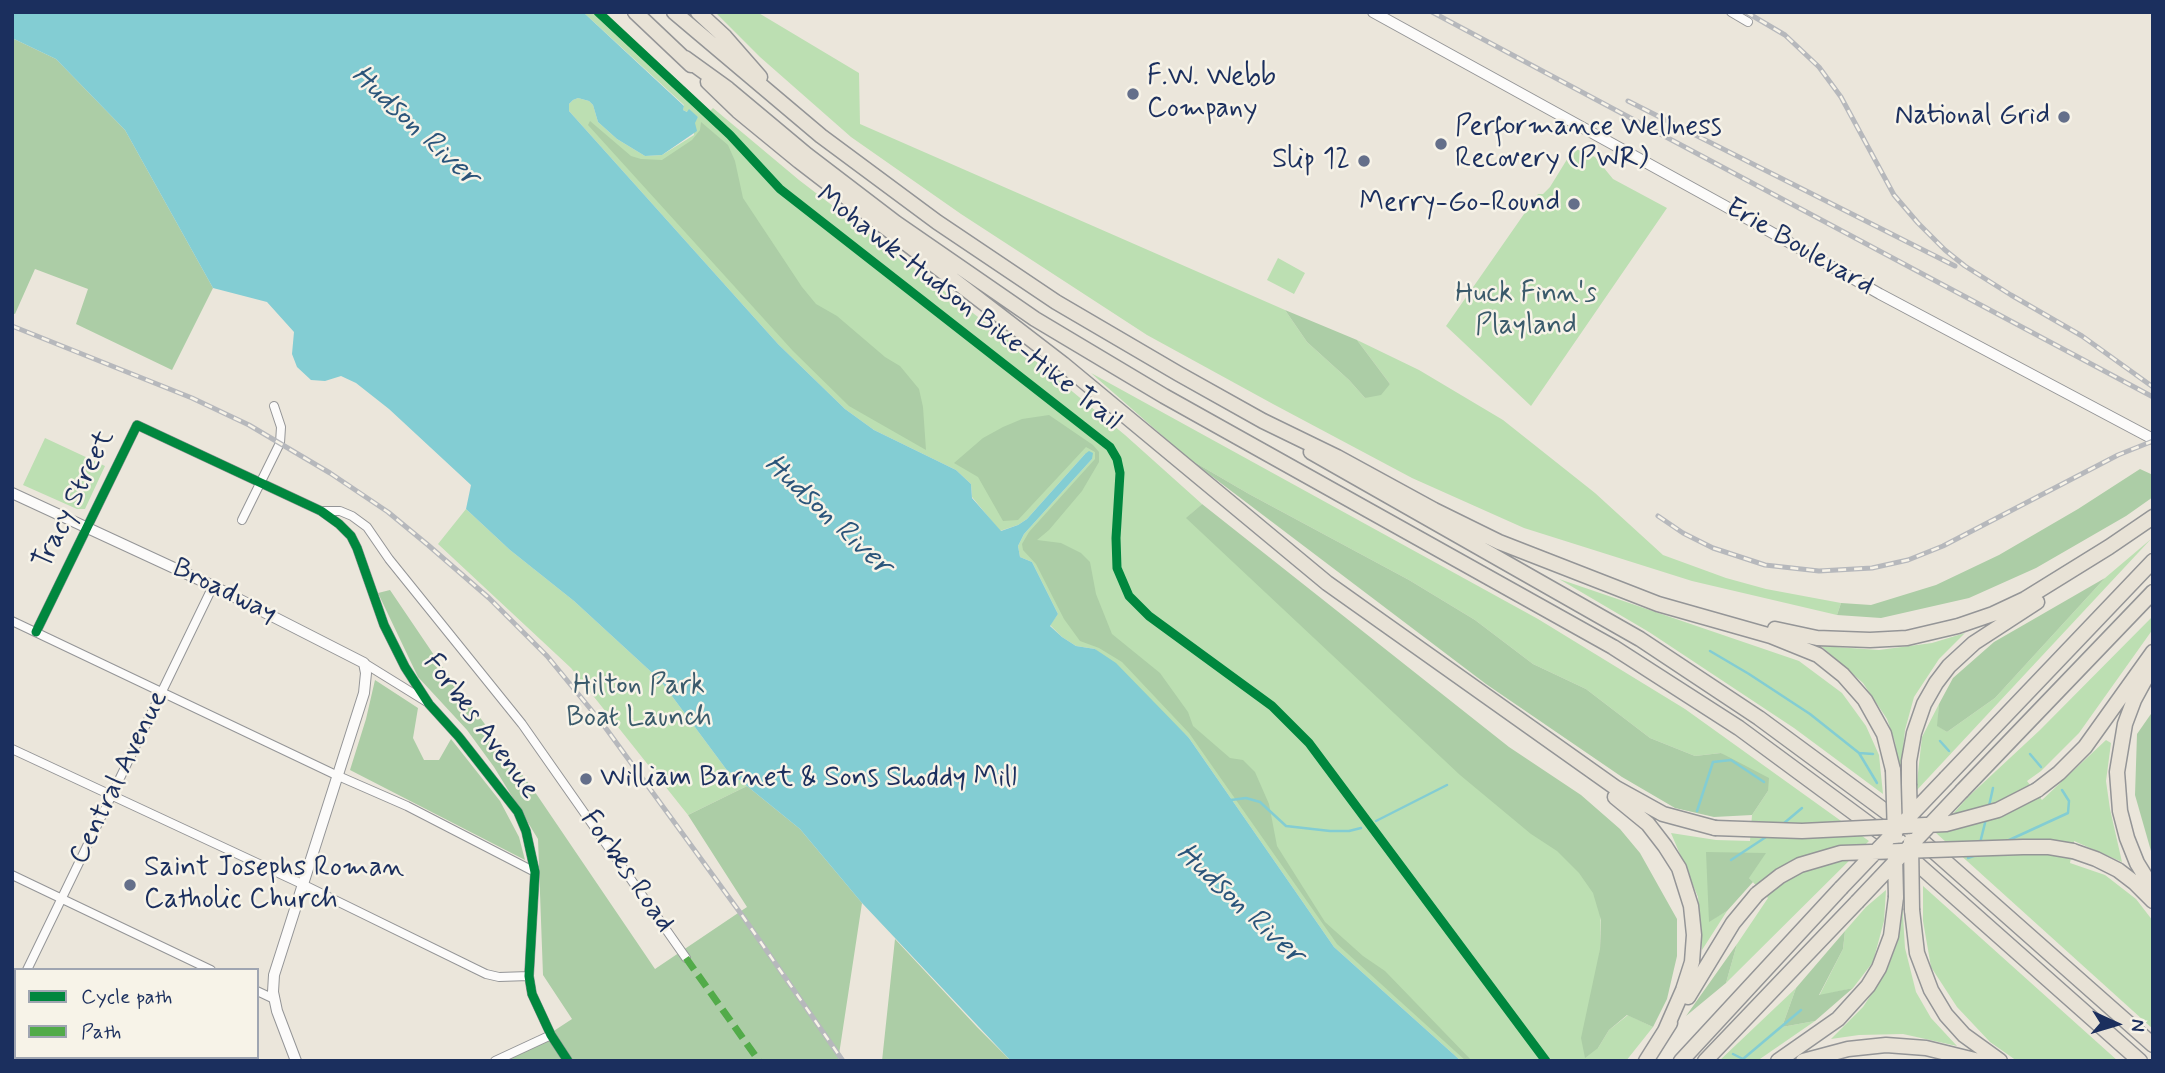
<!DOCTYPE html>
<style>
body{margin:0}
#map{position:relative;width:2165px;height:1073px;overflow:hidden;background:#ebe6db;font-family:Mynerve,sans-serif}
canvas{display:block}
.frame{position:absolute;inset:0;border:14px solid #1b2f5e;pointer-events:none}
.legend{position:absolute;left:14px;top:968px;width:245px;height:91px;box-sizing:border-box;background:#f7f3e8;border:2px solid #9fa5b1;margin:0;padding:9px 12px;list-style:none;font-size:21px;color:#1b2f5e}
.legend li{display:flex;align-items:center;gap:14px;height:35px}
.legend b{width:35px;border:2px solid #9fa5b1}
.north{position:absolute;left:2081px;top:989px;width:70px;height:70px;-webkit-text-stroke:5px #f7f3e8;paint-order:stroke;rotate:94deg;font-size:19px;font-weight:700;line-height:28px;text-align:center;color:#1b2f5e}
.north::after{content:'';display:block;margin:auto;width:24px;height:32px;background:#1b2f5e;clip-path:polygon(50% 0,100% 100%,50% 72%,0 100%)}
</style>
<div id="map">
<canvas width="2165" height="1073"></canvas>
<div class="frame"></div>
<ul class="legend">
<li><b style="height:9px;background:#00873e"></b>Cycle path</li>
<li><b style="height:9px;background:#52ab49"></b>Path</li>
</ul>
<div class="north">N</div>
</div>
<script>
const g = document.querySelector('canvas').getContext('2d');
g.lineJoin = 'round';
function fillPath(path, color) { g.fillStyle = color; g.fill(path, 'evenodd'); }
const toPath = rows => new Path2D(rows.map(r => 'M' + r).join(''));
function strokePath(path, color, width, dash) { g.strokeStyle = color; g.lineWidth = width; g.lineCap = dash ? 'butt' : 'round'; g.setLineDash(dash || []); g.stroke(path); }
function drawText(font, color, halo, rows, align = 'center') {
  g.font = font + ' Mynerve,sans-serif'; g.lineWidth = 5; g.setLineDash([]); g.textBaseline = 'middle'; g.strokeStyle = halo; g.fillStyle = color; for (const [text, x, y, turn = 0] of rows) {
    g.save(); g.translate(x, y); g.rotate((+turn || 0) * Math.PI / 180); g.textAlign = isNaN(turn) ? turn : align; if (halo) g.strokeText(text, 0, 0); g.fillText(text, 0, 0); g.restore();
  }
}
fillPath(toPath([
 [583,12,605,12,710,111,713,108,799,180,1033,359,1125,435,1202,504,1191,514,1561,848,1601,899,1598,1048,1609,1030,1628,1015,1653,1027,1626,1061,1461,1061,1334,947,1189,738,1095,649,1076,646,1062,637,1050,625,1058,614,1032,562,1020,557,1018,546,1024,534,1092,459,1085,454,1027,519,1018,525,1000,531,972,497,971,484,956,470,874,430,845,409,778,344,569,111,569,104,573,100,578,98,589,101,593,105,598,122,617,139,645,156,662,155,694,135,694,123,698,117,683,110,684,105],
 [715,12,757,12,859,73,860,124,1285,310,1307,342,1349,380,1365,398,1390,384,1357,340,1419,370,1503,420,1595,493,1663,555,1726,578,1766,589,1841,603,1837,615,1692,581,1524,528,1412,478,1273,404,1147,335,961,214,851,137,760,57],
 [1574,148,1595,157,1613,179,1667,208,1531,406,1446,326,1538,194,1543,194,1550,187],
 [1278,258,1305,273,1294,294,1267,280],
 [1091,373,1538,619,1685,709,1869,841,1726,983,1737,944,1768,898,1749,878,1709,921,1727,911,1702,950,1698,897,1671,833,1716,840,1750,841,1752,815,1768,791,1721,753,1695,756,1650,738,1586,689,1533,664,1475,620,1409,580,1249,494,1189,459],
 [45,438,105,466,85,509,77,509,23,485],
 [466,509,510,550,574,601,660,680,726,769,747,786,688,815,571,668,438,544],
 [2151,539,1916,791,1922,737,1939,704,1938,726,1947,732,1995,698,2105,578],
 [1559,579,1799,661,1842,693,1866,726,1879,755,1883,794,1794,728,1649,632],
 [2153,616,2153,629,2079,733,2041,771,2027,781,2042,800,2106,740,2111,743,2106,781,2110,809,2122,862,2074,841,2070,863,2105,875,2136,899,2153,921,2153,1029,1936,833,1967,798,2040,730],
 [1965,633,1939,659,1914,697,1905,730,1900,778,1895,742,1887,719,1863,683,1821,646,1879,650,1932,643],
 [1923,886,2118,1061,2017,1061,1990,1042,1957,1007,1931,967,1923,921],
 [1886,890,1884,921,1873,962,1853,988,1819,996,1843,949,1845,931,1866,907],
 [1902,900,1905,948,1916,992,1931,1018,1957,1046,1903,1034,1859,1035,1831,1039,1863,1007,1886,972,1898,941],
 [1796,988,1782,1027,1815,1021,1757,1061,1719,1061]
]), '#bcdfb2');
fillPath(toPath([
 [12,38,56,59,125,130,213,288,172,370,76,324,88,289,35,269,15,314,12,313],
 [590,121,631,156,641,159,662,160,692,140,700,130,701,122,728,145,735,161,743,198,802,287,816,304,837,316,885,357,900,366,919,389,923,407,926,450,849,406,793,351,588,125],
 [1285,310,1357,340,1390,384,1381,395,1365,398,1349,380,1307,342],
 [1049,415,1093,445,1099,452,1099,462,1082,491,1049,530,1037,540,1061,543,1081,553,1090,562,1096,594,1112,634,1160,673,1188,712,1193,726,1230,758,1243,760,1255,772,1269,804,1277,846,1325,922,1363,956,1385,971,1472,1061,1466,1061,1337,944,1189,733,1122,662,1099,648,1080,641,1064,619,1036,564,1023,550,1022,544,1029,532,1095,459,1095,452,1086,447,1018,520,1003,521,978,477,954,463,983,438,1003,427,1022,419],
 [1189,459,1249,494,1409,580,1475,620,1533,664,1586,689,1650,738,1695,756,1721,753,1769,778,1768,791,1752,815,1714,817,1675,808,1622,777,1486,684],
 [2140,469,2153,475,2153,497,2126,516,2036,568,1969,598,1881,618,1837,615,1841,603,1871,605,1936,585,1999,555,2078,509],
 [1202,504,1509,747,1581,795,1620,829,1640,853,1677,919,1677,956,1667,999,1653,1027,1627,1015,1609,1030,1598,1048,1585,1058,1581,1038,1600,949,1601,920,1593,893,1579,873,1557,851,1531,834,1460,775,1186,518],
 [2105,578,1995,698,1947,732,1937,726,1939,704,1953,678,1994,642],
 [390,590,434,655,537,795,655,969,747,907,688,815,747,786,800,829,862,903,838,1061,508,1061,572,1019,543,975,538,839,494,767,467,730,418,677,378,593],
 [375,680,418,708,413,738,424,760,439,760,451,739,500,801,519,837,525,860,350,770,366,719],
 [2153,711,2153,858,2135,795,2137,734],
 [1706,852,1766,853,1749,878,1753,882,1727,911,1709,922],
 [1845,931,1843,949,1819,995,1853,988,1815,1021,1782,1027,1796,988],
 [895,939,977,1027,1011,1061,882,1061],
 [1737,944,1726,983,1686,1016]
]), '#accda6');
fillPath(toPath([
 [12,12,583,12,684,106,683,110,687,112,689,109,698,117,695,123,697,131,662,155,645,156,617,139,598,122,593,105,589,101,578,98,573,100,569,104,569,111,778,344,845,409,874,430,956,470,971,484,972,498,1001,531,1018,525,1027,519,1085,454,1089,451,1093,453,1092,459,1024,534,1018,546,1020,557,1032,562,1058,614,1050,626,1062,637,1076,646,1095,649,1116,663,1189,738,1334,947,1461,1061,1011,1061,862,903,800,829,726,769,660,680,574,601,510,550,466,509,471,485,389,409,356,383,341,376,325,381,311,380,297,367,292,354,294,332,267,302,213,288,125,130,56,59,12,38]
]), '#83cdd3');
strokePath(toPath([
 [1710,651,1749,674,1810,714,1859,753,1873,754],
 [1940,741,1949,751],
 [1859,753,1877,783],
 [2030,754,2041,767],
 [1231,800,1246,798,1260,802,1286,826,1330,831,1349,831,1361,828],
 [1989,806,1993,788],
 [1697,811,1713,762,1731,760,1764,782],
 [1376,821,1447,785],
 [1783,824,1802,808],
 [2007,841,2068,813,2069,801,2062,790],
 [1980,843,1986,819],
 [1968,858,1979,854],
 [1731,860,1769,835],
 [1733,1054,1743,1059,1801,1010]
]), '#83cdd3', 2.5);
const minor = toPath([
 [1731,12,1748,22],
 [321,511,340,511,352,516,367,527,389,559,522,724,686,958],
 [242,520,280,443,281,427,274,406],
 [12,621,336,775,407,806,535,872],
 [36,632,137,425,321,511,339,524,351,536,357,548,384,625,405,667,429,704,459,737,518,812,526,831,535,872,529,976,532,994,551,1035,568,1061],
 [364,663,427,702],
 [12,749,302,884,486,974,499,977,529,976],
 [12,875,211,970],
 [27,970,213,586],
 [257,991,274,999],
 [12,1002,16,995],
 [125,1057,133,1061],
 [495,1061,551,1035]
]);
const tertiary = toPath([
 [1373,12,1725,206,1880,294,2153,439],
 [12,493,213,586,364,663,366,673,364,693,274,975,273,992,277,1011,296,1061]
]);
const motorway = toPath([
 [635,12,691,65],
 [674,12,821,136,937,222,1056,302,1179,374,1263,421,1337,457,1434,510,1499,542,1658,604,1771,636,1818,655,1843,675,1865,700,1884,734,1893,770],
 [698,12,725,37,760,77],
 [685,58,728,89,807,155,896,223,1035,319,1164,396,1613,647,1739,728,1880,832],
 [708,82,738,111,799,161,1063,364,1327,583,1616,788,1663,814,1715,828],
 [1311,452,1640,639,1759,718,1904,825,2153,1045],
 [1775,629,1817,638,1870,640,1907,638,1958,626,1993,614,2025,599,2109,547,2153,517],
 [2153,665,2134,700,2125,724,2117,772,2120,811,2127,838,2137,863,2153,889],
 [1946,778,2153,561],
 [1909,784,1909,761,1914,733,1924,704,1936,683,1949,666,1974,643,2037,602],
 [2037,790,2059,773,2085,747,2153,652],
 [1962,791,2153,592],
 [1615,797,1648,824,1665,846,1679,868,1691,906,1694,935,1692,962,1683,990,1665,1031],
 [2073,851,2096,859,2118,870,2135,883,2153,901],
 [1904,852,2140,1061],
 [1912,910,1917,953,1931,990,1946,1015,1964,1035,2000,1061],
 [1688,997,1733,923,1757,894],
 [1646,1061,1670,1023],
 [1681,1061,1841,888],
 [1705,1061,1857,902],
 [1778,1061,1838,1019,1868,986,1879,968,1891,936,1896,897],
 [1803,1061,1848,1049,1886,1045,1926,1048,1979,1061]
]);
strokePath(minor, '#949597', 10);
strokePath(tertiary, '#949597', 12);
strokePath(motorway, '#949597', 17);
strokePath(minor, '#fcfbfa', 8);
strokePath(tertiary, '#fcfbfa', 10);
strokePath(motorway, '#e8e2d6', 14);
const rail = toPath([
 [1432,12,2153,397],
 [1746,12,1785,35,1819,67,1841,97,1894,195,1918,223,1945,250,1965,266,2011,295,2082,336,2153,387],
 [1628,101,1955,266],
 [12,326,192,398,249,425,330,473,388,512,428,545,489,598,547,656,602,723,744,918,843,1061],
 [1658,516,1683,533,1713,548,1765,565,1819,571,1872,568,1908,560,1943,546,2118,455,2153,441]
]);
strokePath(rail, '#b6b8bc', 5);
strokePath(rail, '#f7f3e8', 2.5, [8]);
const motorwayBridge = toPath([
 [1893,770,1895,836],
 [1909,784,1910,821],
 [1715,828,1802,831,1946,824,1998,810,2037,790],
 [1911,841,1912,910],
 [1895,856,1896,897],
 [1841,888,1946,778],
 [1757,894,1780,876,1800,865,1841,853,2023,847,2049,847,2073,851],
 [1857,902,1962,791]
]);
strokePath(motorwayBridge, '#949597', 17, []);
strokePath(motorwayBridge, '#e8e2d6', 14);
strokePath(toPath([
 [686,958,759,1061]
]), '#52ab49', 7, [14, 7]);
strokePath(toPath([
 [598,12,730,135,780,189,1110,447,1117,459,1120,473,1116,538,1117,568,1129,596,1149,616,1272,706,1309,743,1546,1061],
 [36,632,137,425,321,511,339,524,351,536,357,548,384,625,405,667,429,704,459,737,518,812,526,831,535,872,529,976,532,994,551,1035,568,1061]
]), '#00873e', 9);
for (const [x, y, r, color] of [
 [1133,94,7,"#646f8a"],
 [2064,117,7,"#646f8a"],
 [1441,144,7,"#646f8a"],
 [1364,161,7,"#646f8a"],
 [1574,204,7,"#646f8a"],
 [586,779,7,"#646f8a"],
 [130,885,7,"#646f8a"]
]) { const dot = new Path2D(); dot.arc(x, y, r, 0, 2 * Math.PI); g.fillStyle = color; g.fill(dot); strokePath(dot, '#f7f3e8', 2.5); }
drawText('28px', '#1b2f5e', '#f7f3e8', [
 ["F.W. Webb",1147,78],
 ["Company",1147,110],
 ["National Grid",2050,117,"right"],
 ["Performance Wellness",1455,128],
 ["Recovery (PWR)",1455,160],
 ["Slip 12",1350,161,"right"],
 ["Merry-Go-Round",1560,204,"right"],
 ["William Barnet & Sons Shoddy Mill",600,779],
 ["Saint Josephs Roman",144,869],
 ["Catholic Church",144,901]
], 'left');
drawText('28px', '#1b2f5e', '#f7f3e8', [
 ["Erie Boulevard",1799,248,30],
 ["Mohawk-Hudson Bike-Hike Trail",968,309,38],
 ["Tracy Street",75,500,-64],
 ["Broadway",224,592,26],
 ["Forbes Avenue",480,727,53],
 ["Central Avenue",120,778,-64],
 ["Forbes Road",626,872,55]
]);
drawText('28px', '#3a5a6b', '#f7f3e8', [
 ["Huck Finn's",1526,295],
 ["Playland",1526,327],
 ["Hilton Park",639,687],
 ["Boat Launch",639,719]
]);
drawText('italic 30px', '#2a547a', '#f7f3e8', [
 ["Hudson River",414,127,43],
 ["Hudson River",827,516,43],
 ["Hudson River",1239,905,43]
]);
</script>
